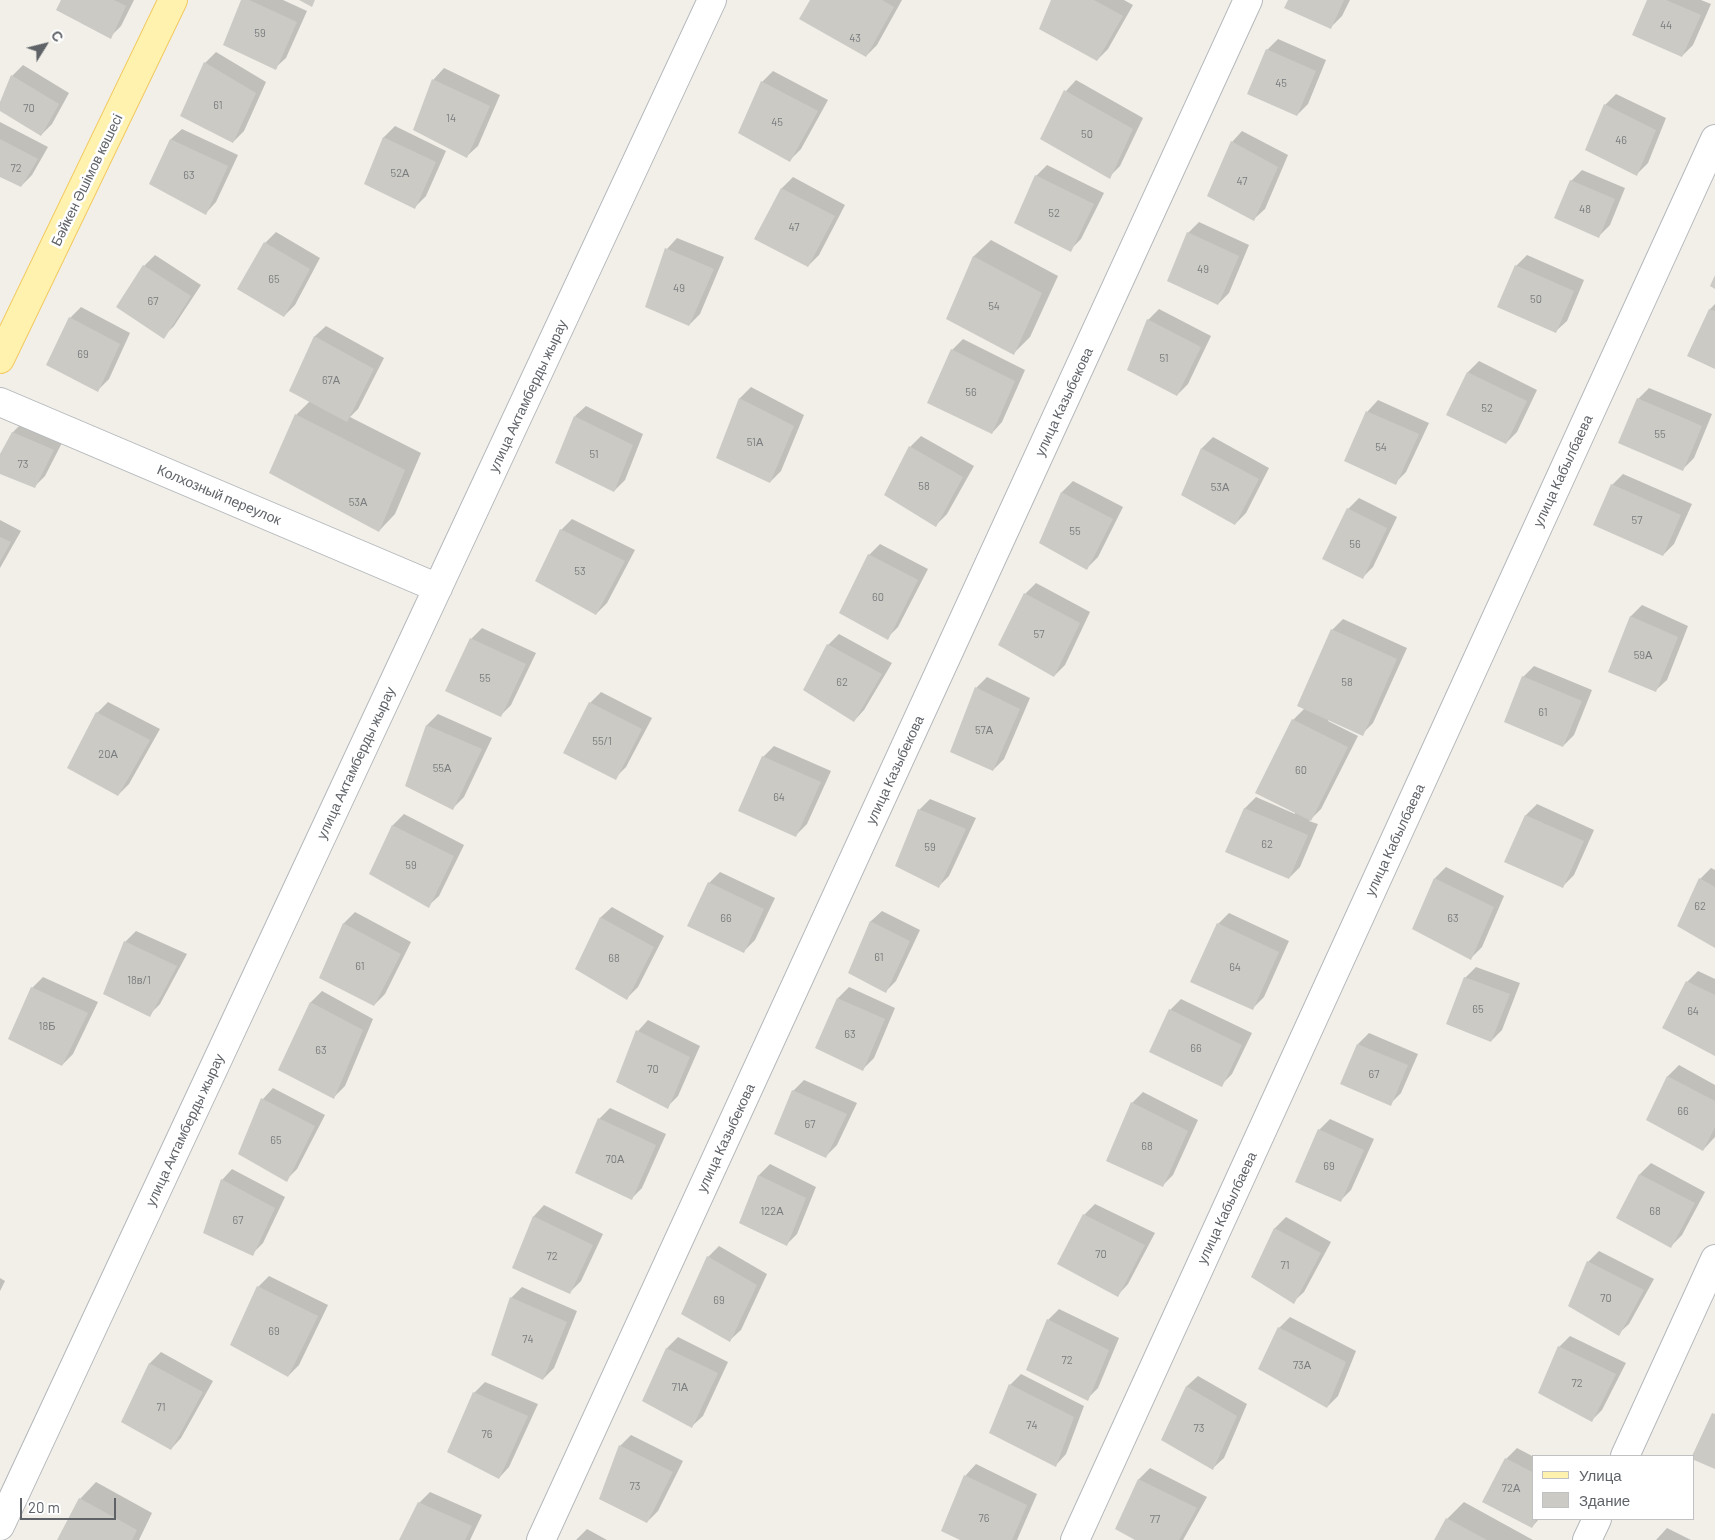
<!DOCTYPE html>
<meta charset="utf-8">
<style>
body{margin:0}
#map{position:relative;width:1715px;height:1540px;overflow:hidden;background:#f1efe8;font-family:Barlow,sans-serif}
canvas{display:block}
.legend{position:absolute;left:1532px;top:1455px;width:162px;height:65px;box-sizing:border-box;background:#fff;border:1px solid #bfc1c3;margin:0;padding:6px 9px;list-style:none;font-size:15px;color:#5f6368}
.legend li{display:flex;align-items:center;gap:10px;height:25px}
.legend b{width:25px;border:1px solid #bfc1c3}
.north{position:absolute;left:20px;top:20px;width:50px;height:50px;-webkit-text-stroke:4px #fff;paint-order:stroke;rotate:54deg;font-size:14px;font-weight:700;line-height:20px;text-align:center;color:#5f6368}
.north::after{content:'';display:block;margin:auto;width:18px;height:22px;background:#5f6368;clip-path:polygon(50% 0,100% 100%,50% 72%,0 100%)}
.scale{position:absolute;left:20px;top:1498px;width:96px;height:22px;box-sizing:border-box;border:2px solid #5f6368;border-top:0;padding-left:6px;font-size:15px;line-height:18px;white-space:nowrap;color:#5f6368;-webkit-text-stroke:4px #fff;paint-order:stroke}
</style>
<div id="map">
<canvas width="1715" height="1540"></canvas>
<ul class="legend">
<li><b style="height:6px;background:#fff2af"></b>Улица</li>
<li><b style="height:14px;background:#cccac5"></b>Здание</li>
</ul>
<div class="north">С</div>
<div class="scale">20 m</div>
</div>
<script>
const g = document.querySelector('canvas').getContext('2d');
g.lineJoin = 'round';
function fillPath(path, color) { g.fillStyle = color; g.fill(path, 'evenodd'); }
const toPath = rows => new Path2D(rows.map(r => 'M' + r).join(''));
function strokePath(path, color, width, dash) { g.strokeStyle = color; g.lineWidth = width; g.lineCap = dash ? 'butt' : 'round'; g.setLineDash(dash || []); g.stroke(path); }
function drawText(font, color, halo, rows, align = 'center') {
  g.font = font + ' Barlow,sans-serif'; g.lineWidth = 5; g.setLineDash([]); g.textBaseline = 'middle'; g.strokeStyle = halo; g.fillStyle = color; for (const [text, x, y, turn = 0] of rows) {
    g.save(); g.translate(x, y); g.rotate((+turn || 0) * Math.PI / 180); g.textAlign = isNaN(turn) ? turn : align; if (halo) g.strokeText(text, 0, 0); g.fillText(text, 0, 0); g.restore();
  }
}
fillPath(toPath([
 [62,0,134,0,121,26,110,37],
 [242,0,283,0,307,11,286,58,275,68],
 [812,0,902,0,877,45,866,56],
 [1052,0,1124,0,1133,5,1108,49,1097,60],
 [1289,0,1350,0,1342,16,1331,27],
 [1648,0,1701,0,1711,4,1693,45,1682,56],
 [1278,39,1326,60,1308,104,1297,115,1267,50],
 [216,52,266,82,244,131,233,142,182,115,205,63],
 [23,65,69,93,52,124,41,135,0,110,0,106,12,76],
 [444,68,500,95,478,146,467,156,415,130,434,79],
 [773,71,828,100,801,149,790,160,762,82],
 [1076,80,1143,118,1120,166,1109,177,1066,91],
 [1616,94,1666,118,1648,163,1637,174,1605,105],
 [0,122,48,147,32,175,21,186,0,175],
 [395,126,446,151,426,196,415,207,366,183,384,137],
 [182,129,238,155,216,202,206,213,151,184,171,139],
 [1242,131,1288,155,1265,209,1254,219,1232,142],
 [1047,165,1104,193,1081,239,1070,250,1016,222,1036,176],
 [1582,170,1625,188,1610,225,1599,236,1571,181],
 [793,177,845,205,819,255,808,266,756,238,782,188],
 [1199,222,1249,245,1229,293,1218,304,1188,233],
 [276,232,320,258,295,305,284,316,265,243],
 [677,238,724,257,700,314,689,325,667,249],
 [991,240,1058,276,1030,337,1014,353,947,318,974,256],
 [155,255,201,285,174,326,163,337,144,266],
 [1527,255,1584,280,1567,321,1556,331,1516,266],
 [1715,304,1715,368,1689,356,1710,309],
 [81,307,130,333,109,379,98,390,70,318],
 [1159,309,1211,336,1188,384,1177,395,1148,320],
 [326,326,384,358,358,409,350,417,421,453,395,514,379,531,296,415,310,401,291,390,315,336],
 [963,339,1025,370,1002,422,992,433,952,350],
 [1479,361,1537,390,1517,432,1506,443,1448,414,1468,372],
 [751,387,804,415,781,471,770,482,717,457,740,398],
 [1649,388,1712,414,1694,458,1683,469,1638,399],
 [1378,400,1429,423,1406,472,1395,483,1346,460,1368,411],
 [586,406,643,434,625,480,614,491,575,416],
 [24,421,64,439,45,476,34,487,0,472,0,457,13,432],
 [921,436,974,466,947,514,936,525,910,447],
 [1213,437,1269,468,1246,513,1235,524,1182,494,1202,448],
 [1623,474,1692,504,1674,544,1663,555,1612,485],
 [1073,481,1123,507,1098,557,1087,568,1040,543,1062,492],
 [1359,498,1397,517,1373,567,1362,578,1348,509],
 [572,519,635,550,607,603,596,614,561,530],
 [0,520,21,531,0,568],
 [880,544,928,569,898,627,887,638,869,555],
 [1036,583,1090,612,1065,665,1054,676,1025,594],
 [1642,605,1688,626,1667,680,1656,690,1610,672,1631,616],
 [1343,619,1407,648,1373,723,1362,734,1329,719,1328,721,1358,736,1321,809,1309,821,1318,824,1300,867,1289,878,1227,851,1245,808,1256,797,1295,814,1293,720,1305,708,1332,630],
 [482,628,536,653,511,705,500,716,471,639],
 [839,634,892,663,864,710,854,721,805,690,828,645],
 [1534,666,1592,690,1574,735,1563,746,1523,677],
 [987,677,1030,698,1004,759,993,770,976,688],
 [601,692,652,718,626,767,615,778,564,752,590,703],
 [108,702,160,729,129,784,118,795,97,713],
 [438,714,492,738,464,797,453,808,406,785,427,725],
 [774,746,831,771,807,824,796,835,763,757],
 [930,799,976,818,949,876,938,887,919,810],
 [1537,804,1594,830,1574,875,1563,886,1506,861,1526,815],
 [404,814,464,845,439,896,428,906,371,874,393,825],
 [1446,867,1504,896,1482,947,1471,958,1435,878],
 [1711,868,1715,870,1715,946,1700,879],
 [720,872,775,898,755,940,744,951,709,883],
 [612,907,664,936,638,987,627,998,577,969,601,917],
 [882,911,920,930,896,981,885,992,850,972,871,921],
 [355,912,411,942,385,994,374,1005,320,977,344,923],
 [1229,913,1289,941,1264,997,1253,1008,1218,924],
 [136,931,187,954,160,1004,149,1015,125,942],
 [1476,967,1520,983,1502,1030,1491,1041,1465,978],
 [1698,971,1715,979,1715,1055,1687,982],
 [43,977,98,1002,73,1054,62,1065,32,988],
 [849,987,895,1008,874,1058,863,1069,816,1048,838,998],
 [322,991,373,1019,345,1086,334,1097,280,1069,311,1002],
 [1181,999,1252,1033,1232,1074,1221,1085,1170,1010],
 [648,1020,700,1046,678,1096,667,1107,638,1031],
 [1369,1033,1418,1054,1401,1093,1390,1104,1358,1044],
 [1679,1065,1715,1085,1715,1137,1703,1150,1647,1119,1668,1076],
 [804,1080,857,1103,837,1145,826,1156,793,1091],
 [273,1088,325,1115,297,1169,286,1180,239,1154,263,1099],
 [1143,1092,1198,1120,1173,1175,1162,1186,1132,1103],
 [610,1108,666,1134,642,1188,631,1199,599,1119],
 [1330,1119,1374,1139,1351,1190,1340,1201,1319,1130],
 [1651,1163,1705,1192,1682,1235,1671,1246,1617,1217,1640,1174],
 [770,1164,816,1187,797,1234,786,1245,740,1223,759,1175],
 [232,1169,285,1197,263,1243,252,1254,222,1180],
 [1095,1204,1155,1233,1128,1284,1118,1295,1084,1215],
 [544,1205,603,1234,581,1281,570,1292,514,1267,534,1216],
 [1286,1217,1331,1242,1304,1292,1293,1302,1252,1277,1275,1228],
 [719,1246,767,1274,741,1330,730,1340,708,1257],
 [1599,1251,1654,1279,1629,1324,1618,1334,1588,1262],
 [269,1276,328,1305,299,1365,288,1376,258,1287],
 [0,1278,5,1281,0,1291],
 [522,1287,577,1311,554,1368,543,1379,511,1298],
 [1059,1309,1119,1338,1098,1388,1087,1399,1048,1320],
 [1290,1317,1356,1351,1338,1396,1327,1407,1279,1328],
 [1570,1336,1626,1363,1602,1410,1591,1421,1559,1347],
 [678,1337,728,1362,703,1416,692,1426,643,1400,667,1348],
 [161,1352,213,1381,181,1438,171,1449,123,1421,150,1363],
 [1021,1374,1084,1406,1066,1454,1056,1465,1010,1385],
 [1198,1376,1247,1404,1224,1458,1213,1468,1162,1439,1187,1386],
 [485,1382,538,1404,509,1467,499,1478,474,1393],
 [631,1435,683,1461,658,1511,647,1522,600,1499,620,1446],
 [1517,1448,1534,1457,1534,1519,1539,1519,1532,1527,1506,1459],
 [976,1464,1037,1494,1017,1540,963,1540,943,1531,966,1475],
 [1150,1468,1207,1497,1183,1540,1137,1540,1117,1529,1139,1479],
 [96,1482,152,1513,139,1540,58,1540,80,1499],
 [430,1492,482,1515,470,1540,401,1540,419,1503],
 [1464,1502,1533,1540,1436,1540,1447,1519],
 [1667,1528,1691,1540,1656,1540],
 [587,1529,607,1540,576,1540]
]), '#0003');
fillPath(toPath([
 [61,0,114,0,126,6,111,39,56,10],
 [241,0,249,0,297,22,276,70,223,45],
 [299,0,315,0,312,7],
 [810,0,882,0,894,7,866,57,799,19],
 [1051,0,1094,0,1123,16,1097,61,1039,29],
 [1288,0,1344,0,1331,29,1284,8],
 [1647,0,1666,0,1701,15,1682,57,1632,35],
 [1266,49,1316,71,1297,116,1247,94],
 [204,62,256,93,233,143,180,116],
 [11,75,59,104,41,136,0,111,0,102],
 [432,79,490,106,467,158,413,130],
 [761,81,818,111,790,162,738,133],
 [1064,90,1133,129,1110,179,1040,139],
 [1604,104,1656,130,1637,176,1585,150],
 [383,137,436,162,415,209,364,184],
 [0,139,38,159,21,187,0,177],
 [170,139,228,166,206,215,149,184],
 [1231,141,1278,167,1254,221,1207,196],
 [1035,175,1094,204,1071,252,1014,223],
 [1570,180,1615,199,1599,238,1554,218],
 [781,188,835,216,808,267,754,239],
 [1187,232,1239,256,1218,305,1167,281],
 [264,242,310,269,284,317,237,289],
 [665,248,714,269,689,326,645,307],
 [973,256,1042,293,1014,355,946,319],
 [143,265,191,296,164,339,116,307],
 [1515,265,1574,291,1556,333,1497,307],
 [1715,275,1715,289,1710,286],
 [1709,309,1715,311,1715,369,1687,356],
 [69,317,120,344,98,392,46,365],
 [1147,319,1201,347,1177,396,1127,370],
 [314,336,374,369,347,422,289,391],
 [951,349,1015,381,992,434,927,403],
 [1467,372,1527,401,1506,444,1446,415],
 [739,398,794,426,770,483,716,458],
 [1637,398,1702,426,1683,471,1618,443],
 [1366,411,1419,434,1396,485,1344,461],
 [295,414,405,470,379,532,269,473],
 [574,416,633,445,614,492,555,463],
 [12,432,54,450,35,488,0,474,0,454],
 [909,446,963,477,936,527,884,495],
 [1201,448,1259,479,1235,525,1181,495],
 [1611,484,1681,515,1663,556,1593,525],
 [1061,492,1113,519,1087,570,1039,543],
 [1347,508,1387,528,1363,579,1322,559],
 [560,529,625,561,596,615,535,581],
 [0,537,11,542,0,562],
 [868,554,918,580,888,640,839,613],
 [1024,593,1080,623,1054,677,998,645],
 [1630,616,1678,637,1656,692,1608,672],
 [1331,629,1397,659,1363,736,1297,706],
 [470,638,526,664,501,717,445,691],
 [827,644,882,674,854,722,803,690],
 [1522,676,1582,701,1563,747,1504,722],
 [975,687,1020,709,993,771,950,752],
 [589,702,642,729,616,780,563,753],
 [96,712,150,740,118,796,67,768],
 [1292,719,1348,747,1311,821,1255,793],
 [426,725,482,749,453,810,405,786],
 [762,756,821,782,796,837,738,811],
 [1244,808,1308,835,1289,879,1225,852],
 [918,809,966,829,939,888,895,866],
 [1525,815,1584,841,1563,888,1504,862],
 [392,825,454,856,429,908,369,874],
 [1434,878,1494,907,1471,960,1412,929],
 [1699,878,1715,887,1715,948,1677,926],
 [708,882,764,909,744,953,687,926],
 [600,917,654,947,627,1000,575,969],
 [870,921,910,941,886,993,848,973],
 [343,923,401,954,374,1006,319,978],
 [1217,923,1279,952,1253,1010,1190,982],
 [124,941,177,966,150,1017,103,994],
 [1464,977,1510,994,1491,1042,1446,1024],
 [1686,981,1715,995,1715,1056,1662,1028],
 [31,987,88,1013,62,1066,8,1039],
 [837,998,885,1019,863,1071,815,1048],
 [310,1002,363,1030,334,1099,278,1070],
 [1169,1009,1242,1045,1222,1087,1149,1052],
 [636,1030,690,1057,668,1109,616,1082],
 [1357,1044,1408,1065,1391,1106,1340,1084],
 [1667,1076,1715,1101,1715,1127,1703,1151,1646,1120],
 [792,1090,847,1114,826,1158,774,1134],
 [261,1098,315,1126,287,1182,238,1154],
 [1131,1102,1188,1131,1163,1187,1106,1161],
 [598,1118,656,1145,632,1200,575,1173],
 [1318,1129,1364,1150,1341,1202,1295,1182],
 [1639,1174,1695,1203,1671,1248,1616,1218],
 [758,1175,806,1198,787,1246,739,1223],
 [221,1179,275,1208,253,1256,203,1233],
 [1083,1214,1145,1245,1118,1297,1057,1264],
 [533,1216,593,1245,570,1294,512,1268],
 [1274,1228,1321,1253,1294,1304,1251,1277],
 [707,1256,757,1285,730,1342,681,1314],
 [1587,1261,1644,1290,1619,1336,1568,1306],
 [257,1286,318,1316,288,1377,230,1345],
 [510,1297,567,1322,543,1380,491,1355],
 [1047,1319,1109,1350,1088,1401,1026,1370],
 [1278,1327,1346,1362,1327,1408,1258,1369],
 [1558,1346,1616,1374,1592,1422,1538,1393],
 [666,1348,718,1373,692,1428,642,1401],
 [149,1363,203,1392,171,1450,121,1422],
 [1009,1384,1074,1417,1056,1467,989,1433],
 [1186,1386,1237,1416,1213,1470,1161,1440],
 [473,1392,528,1416,499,1479,447,1452],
 [1712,1413,1715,1414,1715,1469,1694,1460,1694,1456,1692,1456],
 [619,1445,673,1472,647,1523,599,1499],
 [1505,1458,1534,1473,1534,1519,1537,1519,1532,1528,1482,1502],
 [964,1475,1027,1505,1012,1540,960,1540,941,1531],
 [1138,1479,1197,1508,1179,1540,1135,1540,1115,1529],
 [79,1498,137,1530,132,1540,57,1540],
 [418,1502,472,1526,465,1540,399,1540],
 [1446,1518,1487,1540,1434,1540]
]), '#cccac5');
const minor = toPath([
 [0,402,438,588],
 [1625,1456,1715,1259],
 [0,1526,712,0],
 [541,1540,1248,0],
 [1075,1540,1715,139],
 [1587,1540,1597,1519]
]);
const major = toPath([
 [0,359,173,0]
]);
strokePath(minor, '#b5b8bc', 30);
strokePath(major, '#f2c960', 30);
strokePath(minor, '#fff', 28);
strokePath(major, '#fff2af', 28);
drawText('11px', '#7a7d7f', null, [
 ["44",1666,25],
 ["59",260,33],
 ["43",855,38],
 ["45",1281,83],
 ["61",218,105],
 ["70",29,108],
 ["14",451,118],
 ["45",777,122],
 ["50",1087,134],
 ["46",1621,140],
 ["72",16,168],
 ["52А",400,173],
 ["63",189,175],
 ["47",1242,181],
 ["48",1585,209],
 ["52",1054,213],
 ["47",794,227],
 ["49",1203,269],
 ["65",274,279],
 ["49",679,288],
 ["50",1536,299],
 ["67",153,301],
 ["54",994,306],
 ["69",83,354],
 ["51",1164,358],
 ["67А",331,380],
 ["56",971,392],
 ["52",1487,408],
 ["55",1660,434],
 ["51А",755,442],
 ["54",1381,447],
 ["51",594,454],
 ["73",23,464],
 ["58",924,486],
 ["53А",1220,487],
 ["53А",358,502],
 ["57",1637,520],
 ["55",1075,531],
 ["56",1355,544],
 ["53",580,571],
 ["60",878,597],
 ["57",1039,634],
 ["59А",1643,655],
 ["55",485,678],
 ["62",842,682],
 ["58",1347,682],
 ["61",1543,712],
 ["57А",984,730],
 ["55/1",602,741],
 ["20А",108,754],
 ["55А",442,768],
 ["60",1301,770],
 ["64",779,797],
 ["62",1267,844],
 ["59",930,847],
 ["59",411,865],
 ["62",1700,906],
 ["66",726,918],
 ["63",1453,918],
 ["61",879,957],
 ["68",614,958],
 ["61",360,966],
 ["64",1235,967],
 ["18в/1",139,980],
 ["65",1478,1009],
 ["64",1693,1011],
 ["18Б",47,1026],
 ["63",850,1034],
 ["66",1196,1048],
 ["63",321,1050],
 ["70",653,1069],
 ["67",1374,1074],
 ["66",1683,1111],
 ["67",810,1124],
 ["65",276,1140],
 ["68",1147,1146],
 ["70А",615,1159],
 ["69",1329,1166],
 ["122А",772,1211],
 ["68",1655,1211],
 ["67",238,1220],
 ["70",1101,1254],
 ["72",552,1256],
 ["71",1285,1265],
 ["70",1606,1298],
 ["69",719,1300],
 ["69",274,1331],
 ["74",528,1339],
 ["72",1067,1360],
 ["73А",1302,1365],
 ["72",1577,1383],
 ["71А",680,1387],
 ["71",161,1407],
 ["74",1032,1425],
 ["73",1199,1428],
 ["76",487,1434],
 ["73",635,1486],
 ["72А",1511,1488],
 ["76",984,1518],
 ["77",1155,1519]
]);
drawText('14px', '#5f6368', '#fff', [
 ["Бәйкен Әшімов көшесі",87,180,-64],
 ["улица Актамберды жырау",528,396,-65],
 ["улица Казыбекова",1064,402,-65],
 ["улица Кабылбаева",1563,471,-65],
 ["Колхозный переулок",219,495,23],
 ["улица Актамберды жырау",356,763,-65],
 ["улица Казыбекова",895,770,-65],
 ["улица Кабылбаева",1395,840,-65],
 ["улица Актамберды жырау",185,1130,-65],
 ["улица Казыбекова",726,1138,-65],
 ["улица Кабылбаева",1227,1208,-65]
]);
</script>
